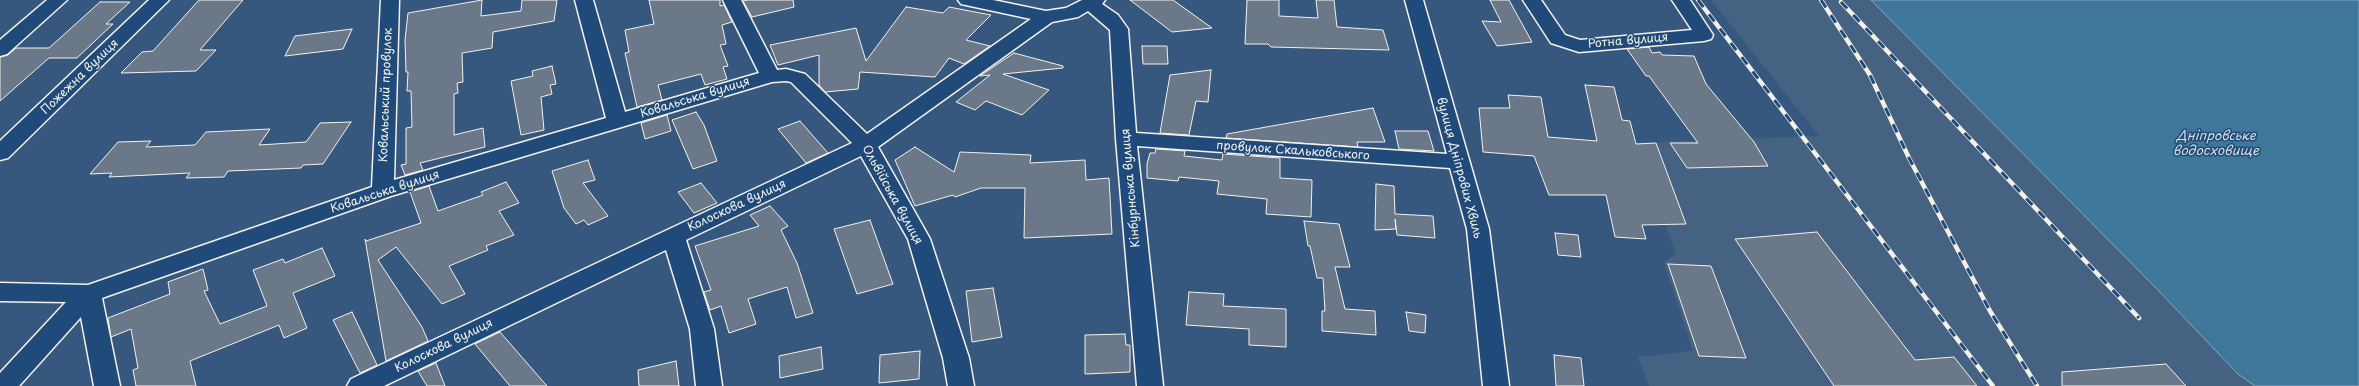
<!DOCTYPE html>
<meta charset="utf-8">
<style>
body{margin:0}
canvas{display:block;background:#36587f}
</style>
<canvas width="2359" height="386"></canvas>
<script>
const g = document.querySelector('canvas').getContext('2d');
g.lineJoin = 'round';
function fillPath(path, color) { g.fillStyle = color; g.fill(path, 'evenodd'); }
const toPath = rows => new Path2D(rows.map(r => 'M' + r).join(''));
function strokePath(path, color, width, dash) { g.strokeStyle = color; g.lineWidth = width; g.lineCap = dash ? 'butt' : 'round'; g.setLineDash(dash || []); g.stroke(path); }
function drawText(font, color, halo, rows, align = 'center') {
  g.font = font + ' "Playpen Sans",sans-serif'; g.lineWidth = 3; g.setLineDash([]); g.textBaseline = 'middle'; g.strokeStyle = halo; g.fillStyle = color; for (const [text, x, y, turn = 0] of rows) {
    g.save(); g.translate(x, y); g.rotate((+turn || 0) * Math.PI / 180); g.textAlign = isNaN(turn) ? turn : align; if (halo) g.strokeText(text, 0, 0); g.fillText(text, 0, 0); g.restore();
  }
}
fillPath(toPath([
 [1711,0,1871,0,2155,287,2238,374,2255,386,1649,386,1638,357,1693,351,1664,263,1676,253,1633,143,1819,136]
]), '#466282');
const water = toPath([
 [1871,0,2359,0,2359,386,2255,386,2238,374,2155,287,1871,0]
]);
fillPath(water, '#3f779b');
strokePath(water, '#87a8ba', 1);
const building = toPath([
 [199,0,243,0,200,50,216,50,196,71,121,73,142,52,153,51,199,0],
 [482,0,481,16,521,11,522,0,557,0,554,21,493,32,492,48,462,53,463,82,457,83,458,93,454,94,454,135,483,128,485,147,420,163,423,170,405,175,401,165,406,164,406,128,412,127,411,91,407,91,408,72,406,72,405,40,408,13,482,0],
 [649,0,720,0,720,6,724,5,732,22,722,25,726,44,720,45,728,66,723,67,727,79,705,85,701,74,658,85,662,100,637,107,625,53,629,52,625,30,654,24,649,0],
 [747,0,793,0,794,7,752,17,743,1,747,0],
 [1130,0,1173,0,1212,28,1172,32,1130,0],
 [1247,0,1279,0,1279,16,1318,18,1316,0,1334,0,1337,27,1383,30,1389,50,1271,47,1268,44,1245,44,1247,0],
 [1490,0,1509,0,1532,42,1497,46,1482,21,1501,22,1490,0],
 [100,2,130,2,106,24,113,24,77,58,49,58,0,101,0,57,8,55,16,48,49,48,100,2],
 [906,7,943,13,949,7,991,15,966,40,990,46,964,64,949,58,935,77,860,72,858,89,825,92,819,85,819,55,778,65,770,45,856,28,866,61,906,7],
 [352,29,343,49,285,56,295,36,352,29],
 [1142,46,1167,46,1168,64,1143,64,1142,46],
 [1649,47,1652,53,1660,52,1662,55,1694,56,1706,84,1754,142,1768,166,1687,168,1670,143,1698,143,1649,76,1646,76,1627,49,1649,47],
 [1014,53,1063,66,1063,68,1003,74,1049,90,1022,115,986,101,975,110,956,102,990,75,980,76,1014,53],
 [552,66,556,84,550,85,552,94,541,97,544,130,521,135,511,81,533,76,532,71,552,66],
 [1211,70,1208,102,1196,101,1189,135,1160,133,1170,75,1211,70],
 [1585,85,1614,87,1622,120,1630,121,1636,144,1656,143,1686,224,1642,225,1646,239,1615,237,1606,195,1549,195,1534,156,1483,152,1479,108,1510,108,1508,95,1541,97,1548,137,1597,141,1585,85],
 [1373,108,1385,142,1357,142,1358,147,1226,138,1227,134,1373,108],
 [696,112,704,125,717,161,693,169,672,120,696,112],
 [667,115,671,131,645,139,641,123,667,115],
 [800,121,828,153,806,163,778,129,800,121],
 [351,122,323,164,303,165,301,168,228,171,224,177,186,178,190,173,109,177,112,173,90,174,118,142,151,141,146,147,195,145,206,132,270,129,259,145,306,142,320,123,351,122],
 [1395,131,1428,131,1434,151,1399,149,1395,131],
 [915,147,954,172,960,152,1031,155,1030,163,1085,160,1086,180,1109,178,1112,234,1024,238,1025,188,981,188,955,197,953,195,915,206,895,160,915,147],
 [1156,149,1185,151,1184,156,1222,160,1223,154,1280,158,1280,178,1312,180,1311,217,1266,214,1267,199,1217,194,1219,181,1179,177,1178,181,1147,178,1147,164,1150,153,1155,153,1156,149],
 [588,160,595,180,583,183,608,216,588,225,584,220,576,224,564,208,552,171,588,160],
 [506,182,519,203,499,211,514,235,486,246,488,250,449,266,465,294,442,304,396,247,378,260,422,327,428,341,386,361,365,239,366,241,421,223,410,192,429,186,438,211,483,195,481,192,506,182],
 [701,183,717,203,694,213,678,192,701,183],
 [1376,184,1394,186,1395,214,1433,216,1435,238,1397,235,1395,219,1396,229,1375,230,1376,184],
 [770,206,788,226,781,230,797,263,813,313,796,318,787,287,748,299,756,324,729,333,721,306,710,310,704,292,711,290,695,246,759,226,750,215,770,206],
 [870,220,893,284,857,294,834,229,870,220],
 [1304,221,1339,224,1350,267,1335,267,1345,309,1375,311,1376,335,1322,331,1322,311,1325,311,1323,278,1317,278,1310,246,1308,246,1304,221],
 [1817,232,1915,360,1954,357,1977,386,1834,386,1735,239,1817,232],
 [1555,233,1578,235,1581,257,1558,255,1555,233],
 [322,248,335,276,293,293,307,328,284,338,279,325,190,361,196,386,136,386,133,370,138,368,131,329,111,337,108,318,170,294,168,282,203,269,208,290,204,291,220,324,267,306,253,270,283,259,285,263,322,248],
 [1668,264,1711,266,1746,358,1699,356,1668,264],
 [993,288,1002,337,972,342,966,291,993,288],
 [1189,292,1224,294,1223,306,1286,309,1286,347,1249,345,1249,329,1186,325,1189,292],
 [352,312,377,365,360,373,333,320,352,312],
 [1406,312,1426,315,1425,333,1409,331,1406,312],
 [500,332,547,386,510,386,475,344,500,332],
 [1125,334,1126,345,1130,345,1130,372,1085,374,1085,335,1125,334],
 [821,347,823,369,780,378,779,356,821,347],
 [920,351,919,379,879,383,880,355,920,351],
 [1554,355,1581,358,1584,386,1556,386,1554,355],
 [676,361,679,386,639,386,638,370,676,361],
 [436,363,445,386,427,386,418,371,436,363],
 [2166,364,2186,386,2062,386,2062,372,2166,364]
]);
fillPath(building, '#6b788a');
strokePath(building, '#f4f1e8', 1);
const minor = toPath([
 [47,0,67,0,7,54,0,56,0,40,47,0],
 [149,0,169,0,8,158,0,160,0,141,149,0],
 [381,0,399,0,394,180,606,118,575,0,593,0,625,112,759,73,723,0,741,0,777,70,786,69,805,74,867,134,1031,19,961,4,958,0,993,0,1046,11,1066,8,1082,0,1105,0,1102,4,1118,15,1128,29,1136,133,1447,154,1405,0,1423,0,1489,229,1509,386,1483,386,1467,229,1450,168,1137,146,1163,386,1137,386,1116,139,1110,30,1088,11,1078,17,1052,22,878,147,930,239,969,358,974,386,948,386,943,358,908,239,861,156,686,240,714,329,722,386,696,386,690,329,666,250,384,386,347,386,351,379,852,143,791,82,786,81,772,82,391,196,102,298,120,386,94,386,81,317,19,386,0,386,0,373,66,302,0,301,0,283,88,285,372,187,381,0],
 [1523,0,1541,0,1565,35,1580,40,1692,30,1672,0,1690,0,1713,35,1711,39,1704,41,1579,52,1551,43,1523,0]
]);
strokePath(minor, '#f4f1e8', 3);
fillPath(minor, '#1f4a7a');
const rail = toPath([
 [1698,0,1993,386],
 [1821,0,1870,75,1909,158,1990,311,2037,386],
 [1841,2,2139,318]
]);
strokePath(rail, '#f4f1e8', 4.5);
strokePath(rail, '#1f4a7a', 3, [9]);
drawText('12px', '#f4f1e8', '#1f4a7a', [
 ["Ротна вулиця",1628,41,-5],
 ["Пожежна вулиця",80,77,-44],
 ["Ковальський провулок",386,95,-88],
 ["Ковальська вулиця",695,98,-17],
 ["провулок Скальковського",1293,151,4],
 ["вулиця Дніпрових Хвиль",1459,168,75],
 ["Кінбурнська вулиця",1131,188,-95],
 ["Ковальська вулиця",385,192,-18],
 ["Ольвійська вулиця",892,195,61],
 ["Колоскова вулиця",737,206,-25],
 ["Колоскова вулиця",444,346,-26]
]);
drawText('italic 13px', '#d9dfdc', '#1f4a7a', [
 ["Дніпровське",2216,136],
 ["водосховище",2216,151]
]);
</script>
